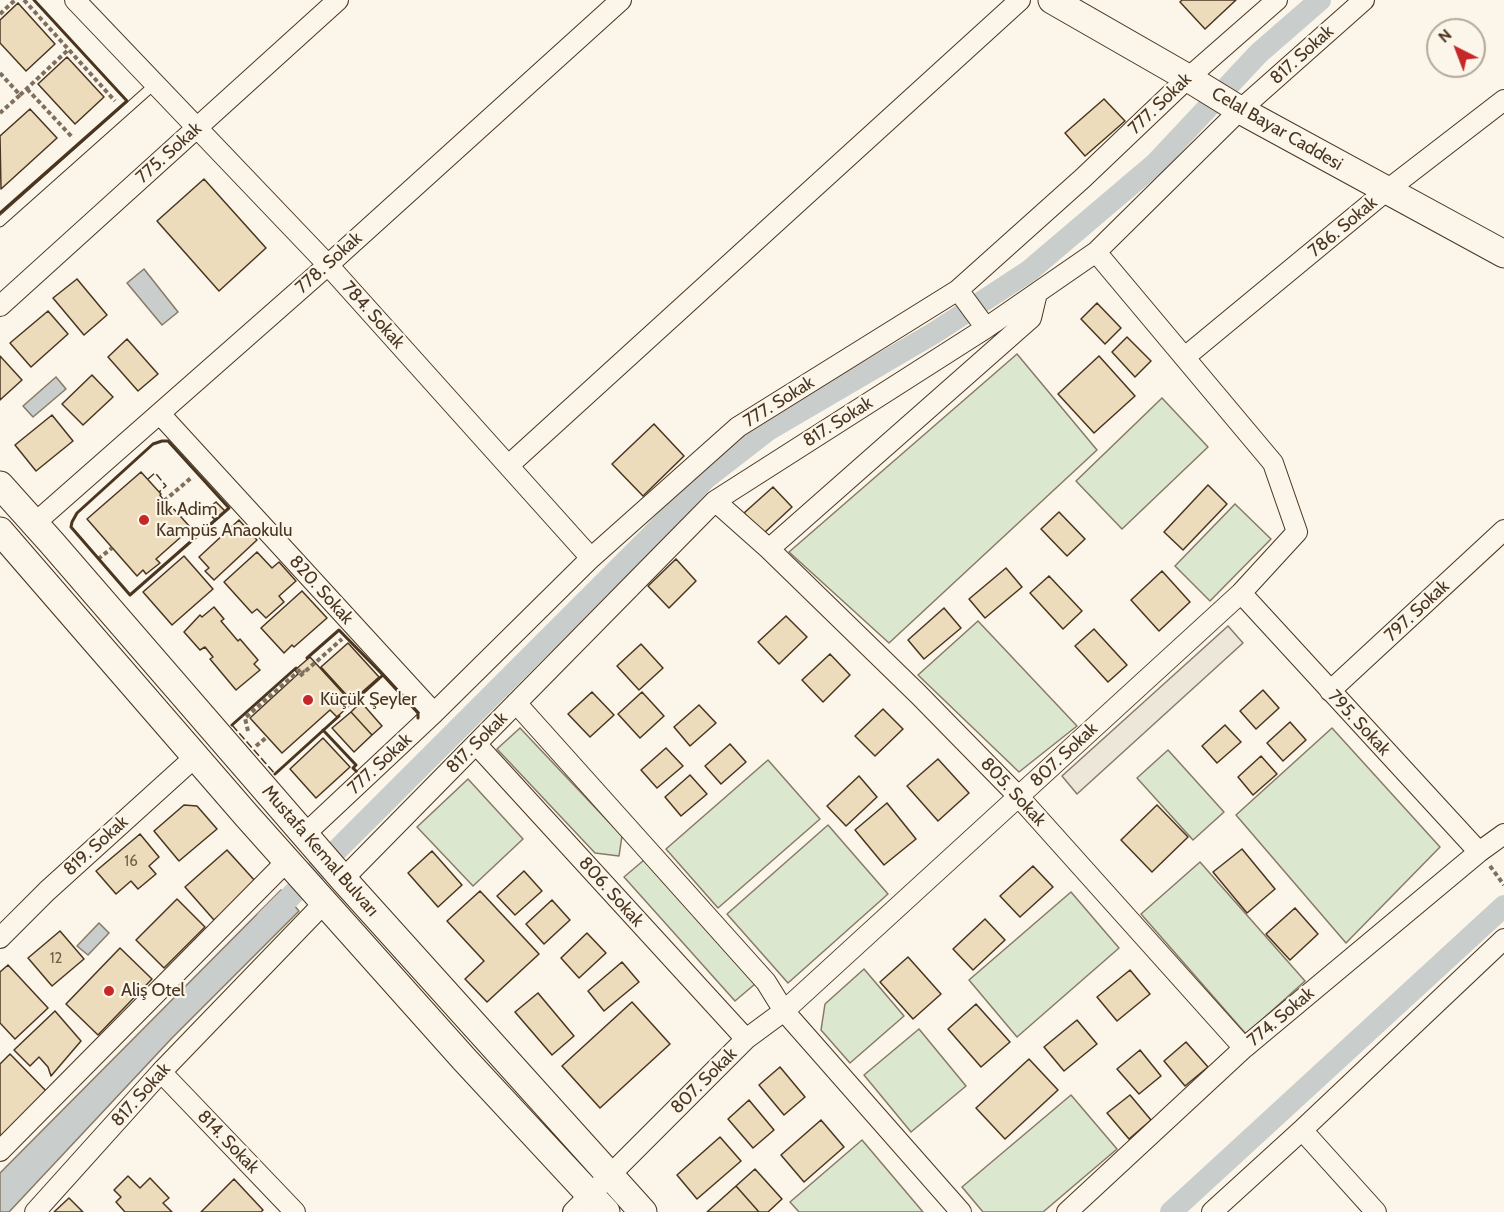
<!DOCTYPE html>
<meta charset="utf-8">
<style>
body{margin:0}
#map{position:relative;width:1504px;height:1212px;overflow:hidden;background:#fbf6e9;font-family:Cabin,sans-serif}
canvas{display:block}
.north{position:absolute;left:1426px;top:18px;width:60px;height:60px;box-sizing:border-box;background:#fbf6e9;border:2px solid #b4a999;border-radius:50%;rotate:318deg;font-size:16px;font-weight:700;line-height:24px;text-align:center;color:#4a3520}
.north::after{content:'';display:block;margin:auto;width:21px;height:27px;background:#c62828;clip-path:polygon(50% 0,100% 100%,50% 72%,0 100%)}
</style>
<div id="map">
<canvas width="1504" height="1212"></canvas>
<div class="north">N</div>
</div>
<script>
const g = document.querySelector('canvas').getContext('2d');
g.lineJoin = 'round';
function fillPath(path, color) { g.fillStyle = color; g.fill(path, 'evenodd'); }
const toPath = rows => new Path2D(rows.map(r => 'M' + r).join(''));
function strokePath(path, color, width, dash) { g.strokeStyle = color; g.lineWidth = width; g.lineCap = dash ? 'butt' : 'round'; g.setLineDash(dash || []); g.stroke(path); }
function drawText(font, color, halo, rows, align = 'center') {
  g.font = font + ' Cabin,sans-serif'; g.lineWidth = 4.5; g.setLineDash([]); g.textBaseline = 'middle'; g.strokeStyle = halo; g.fillStyle = color; for (const [text, x, y, turn = 0] of rows) {
    g.save(); g.translate(x, y); g.rotate((+turn || 0) * Math.PI / 180); g.textAlign = isNaN(turn) ? turn : align; if (halo) g.strokeText(text, 0, 0); g.fillText(text, 0, 0); g.restore();
  }
}
const green = toPath([
 [1017,354,1097,450,889,643,789,552,1017,354],
 [1162,398,1208,447,1122,529,1076,481,1162,398],
 [1235,504,1271,539,1210,601,1175,566,1235,504],
 [978,621,1077,726,1019,772,918,675,978,621],
 [520,728,622,836,619,856,595,853,497,749,520,728],
 [1332,728,1440,847,1346,943,1236,815,1332,728],
 [1168,750,1224,812,1193,840,1137,778,1168,750],
 [768,760,820,819,718,908,666,849,768,760],
 [468,779,523,839,473,886,417,827,468,779],
 [828,825,888,894,788,983,727,914,828,825],
 [644,860,755,984,735,1001,624,877,644,860],
 [1200,862,1305,981,1246,1034,1141,914,1200,862],
 [1071,892,1119,948,1017,1037,969,980,1071,892],
 [864,969,904,1016,850,1063,821,1030,825,1004,864,969],
 [919,1029,966,1086,911,1132,864,1075,919,1029],
 [1071,1095,1117,1149,1043,1212,983,1212,962,1187,1071,1095],
 [862,1140,923,1212,799,1212,790,1202,862,1140]
]);
fillPath(green, '#dce7d0');
strokePath(green, '#887966', 1.5);
const parking = toPath([
 [1228,626,1243,643,1077,794,1062,776,1228,626]
]);
fillPath(parking, '#ede7d9');
strokePath(parking, '#887966', 1.5);
const water = toPath([
 [144,269,178,312,162,325,127,283,144,269],
 [56,377,66,389,33,417,23,406,56,377],
 [281,890,299,911,172,1038,9,1212,0,1212,0,1173,281,890],
 [99,923,109,933,88,955,77,946,99,923]
]);
fillPath(water, '#c9cecd');
strokePath(water, '#887966', 1.5);
strokePath(toPath([
 [267,920,650,537,706,478,768,430,934,333,1029,271,1155,164,1259,53,1320,0],
 [1171,1212,1504,906]
]), '#c9cecd', 22);
const building = toPath([
 [1182,0,1236,0,1205,29,1180,2,1182,0],
 [18,3,55,44,26,71,0,43,0,20,18,3],
 [67,57,104,97,75,124,38,84,67,57],
 [1104,99,1125,121,1085,156,1065,133,1104,99],
 [30,109,57,138,1,189,0,136,30,109],
 [204,179,266,248,219,291,157,221,204,179],
 [77,279,107,315,84,335,53,298,77,279],
 [1097,303,1121,328,1105,344,1081,319,1097,303],
 [48,311,68,334,31,367,10,343,48,311],
 [1127,337,1151,361,1135,377,1112,352,1127,337],
 [127,339,158,374,138,391,108,357,127,339],
 [0,356,22,380,0,400,0,356],
 [1099,356,1135,396,1094,433,1058,394,1099,356],
 [92,375,113,397,83,425,62,404,92,375],
 [52,415,73,441,36,471,15,445,52,415],
 [654,424,684,456,643,496,612,464,654,424],
 [141,472,161,494,160,495,164,501,170,507,171,506,191,528,156,559,160,563,146,574,143,570,137,576,87,519,141,472],
 [1208,485,1227,504,1183,550,1164,532,1208,485],
 [773,487,792,507,763,534,744,513,773,487],
 [216,502,225,511,215,520,206,510,216,502],
 [1059,512,1085,539,1067,556,1041,529,1059,512],
 [239,520,257,540,214,580,205,571,209,568,199,557,239,520],
 [257,552,272,568,279,562,296,581,279,596,284,602,266,618,257,609,252,613,224,582,257,552],
 [184,556,213,589,172,625,143,592,184,556],
 [676,559,696,581,669,608,648,586,676,559],
 [1006,568,1022,587,985,618,969,599,1006,568],
 [1162,571,1190,602,1159,631,1131,600,1162,571],
 [1049,576,1082,611,1063,629,1030,593,1049,576],
 [302,591,327,618,294,647,292,645,284,653,261,628,302,591],
 [214,607,224,619,221,621,238,641,240,639,258,660,254,664,260,670,236,690,210,659,213,657,205,647,200,650,184,632,200,615,202,617,214,607],
 [944,608,961,628,924,659,908,640,944,608],
 [786,616,807,637,779,664,758,642,786,616],
 [1094,629,1127,665,1108,682,1075,646,1094,629],
 [348,643,379,677,352,701,321,667,348,643],
 [641,644,663,668,639,690,617,666,641,644],
 [830,654,850,675,823,702,802,680,830,654],
 [310,657,352,703,337,717,330,710,282,753,250,718,298,674,295,670,310,657],
 [1263,690,1279,708,1256,729,1240,711,1263,690],
 [592,692,614,715,590,737,568,714,592,692],
 [642,692,664,716,640,738,618,714,642,692],
 [361,702,382,726,372,735,351,712,361,702],
 [699,705,716,723,690,746,674,727,699,705],
 [883,709,903,729,875,756,855,736,883,709],
 [351,712,372,735,354,752,332,728,351,712],
 [1290,722,1306,740,1283,761,1267,743,1290,722],
 [1225,725,1241,742,1217,763,1202,746,1225,725],
 [323,738,350,767,316,798,290,769,323,738],
 [730,744,746,762,721,784,705,766,730,744],
 [666,748,683,766,657,788,641,770,666,748],
 [1261,756,1277,774,1253,795,1238,777,1261,756],
 [938,759,969,793,938,821,907,786,938,759],
 [690,775,707,794,681,816,665,797,690,775],
 [859,776,877,797,846,826,827,806,859,776],
 [887,803,916,839,884,865,855,830,887,803],
 [184,805,197,806,217,829,179,861,154,831,184,805],
 [1157,805,1188,837,1152,872,1121,840,1157,805],
 [140,834,159,857,149,866,156,874,138,889,131,881,116,894,96,871,140,834],
 [1242,849,1275,889,1247,913,1213,872,1242,849],
 [227,850,256,882,214,920,185,887,227,850],
 [432,851,462,885,438,907,408,873,432,851],
 [1033,866,1053,887,1020,917,1000,896,1033,866],
 [524,871,542,891,515,915,497,896,524,871],
 [480,891,539,954,487,1002,465,979,484,961,447,921,480,891],
 [177,899,205,927,164,968,136,940,177,899],
 [552,900,570,920,544,944,526,924,552,900],
 [1295,908,1318,934,1290,960,1266,934,1295,908],
 [985,919,1005,940,973,970,953,949,985,919],
 [60,931,84,959,52,986,28,958,60,931],
 [587,933,606,953,579,978,561,958,587,933],
 [120,948,152,979,98,1035,66,1004,120,948],
 [908,957,941,994,913,1019,880,982,908,957],
 [622,962,639,982,604,1011,588,991,622,962],
 [8,965,48,1008,15,1039,0,1023,0,972,8,965],
 [1130,970,1150,994,1117,1021,1097,997,1130,970],
 [538,993,574,1036,552,1055,515,1012,538,993],
 [632,1002,670,1044,600,1108,562,1066,632,1002],
 [976,1004,1010,1042,981,1067,948,1029,976,1004],
 [55,1011,81,1041,51,1076,48,1067,39,1057,30,1066,14,1050,55,1011],
 [1077,1020,1097,1044,1064,1071,1044,1047,1077,1020],
 [1186,1042,1208,1067,1185,1086,1164,1061,1186,1042],
 [1140,1050,1161,1076,1139,1094,1117,1069,1140,1050],
 [10,1054,49,1094,0,1142,0,1064,10,1054],
 [1029,1059,1058,1090,1005,1139,976,1108,1029,1059],
 [780,1067,805,1097,784,1115,759,1085,780,1067],
 [1130,1095,1151,1120,1129,1139,1107,1113,1130,1095],
 [749,1100,774,1130,753,1148,728,1119,749,1100],
 [821,1120,844,1147,804,1182,781,1155,821,1120],
 [720,1137,741,1161,697,1199,677,1175,720,1137],
 [755,1169,782,1199,768,1212,759,1212,736,1186,755,1169],
 [128,1176,140,1188,150,1178,169,1198,163,1203,172,1212,125,1212,116,1202,121,1197,114,1190,128,1176],
 [234,1179,263,1210,261,1212,201,1212,234,1179],
 [736,1186,759,1212,707,1212,736,1186],
 [69,1198,83,1212,54,1212,69,1198]
]);
fillPath(building, '#ecdcbc');
strokePath(building, '#4a3520', 1.5);
const lane = toPath([
 [0,222,155,84]
]);
const street = toPath([
 [75,0,328,265,591,558],
 [958,290,986,328],
 [0,306,338,0],
 [1185,357,1386,191,1504,100],
 [160,414,434,713],
 [509,465,1020,0],
 [715,501,769,549,918,694,1019,797,1244,1048],
 [35,523,328,265,621,0],
 [769,549,1031,318,1037,293],
 [1241,593,1479,852],
 [1330,691,1504,530],
 [516,703,766,982,784,1011,961,1212],
 [476,744,746,1039],
 [305,834,434,713,591,558,738,427,958,290,1083,178,1188,78,1277,0],
 [343,879,715,501,986,328,1096,252,1240,110,1364,0],
 [0,938,47,891,195,757],
 [161,1072,295,1212],
 [1302,1130,1376,1212],
 [0,1151,287,861],
 [35,1212,161,1072,324,903],
 [573,1212,746,1039,784,1011,1241,593,1297,532,1273,463,1096,252],
 [1067,1212,1244,1048,1479,852,1504,834],
 [1212,1212,1302,1130,1504,939]
]);
const secondary = toPath([
 [1052,0,1188,78,1240,110,1504,254],
 [0,485,52,543,343,879,643,1212],
 [0,531,247,816,464,1059,606,1212]
]);
strokePath(lane, '#4a3520', 11);
strokePath(street, '#4a3520', 22);
strokePath(secondary, '#4a3520', 29);
strokePath(toPath([
 [24,0,115,101],
 [0,14,15,0],
 [0,73,20,95,0,113],
 [27,89,73,138],
 [20,95,69,49],
 [164,501,191,478],
 [98,559,112,548],
 [300,676,342,639],
 [248,731,245,718,301,669,304,673],
 [256,746,267,737],
 [1490,866,1504,885]
]), '#7f6f5c', 4, [4.5, 3]);
strokePath(lane, '#fbf6e9', 9);
strokePath(street, '#fbf6e9', 20);
strokePath(secondary, '#fbf6e9', 27);
strokePath(toPath([
 [148,479,155,473,157,475,166,486,159,492],
 [232,725,275,774]
]), '#4a3520', 1.5, [8, 3]);
strokePath(toPath([
 [0,213,127,101,34,0],
 [162,441,168,441,229,508,130,595,71,527,72,522,77,513,153,444,162,441],
 [307,658,339,630,383,675,350,705],
 [383,675,418,713,418,718],
 [232,725,296,668],
 [323,730,356,765,353,768,359,774],
 [275,774,339,716]
]), '#4a3520', 3);
for (const [x, y, r, color] of [
 [144,520,6,"#c62828"],
 [308,700,6,"#c62828"],
 [109,991,6,"#c62828"]
]) { const dot = new Path2D(); dot.arc(x, y, r, 0, 2 * Math.PI); g.fillStyle = color; g.fill(dot); strokePath(dot, '#fbf6e9', 2); }
drawText('15px', '#725f47', null, [
 ["16",131,862],
 ["12",56,959]
]);
drawText('18px', '#4a3520', '#fbf6e9', [
 ["817. Sokak",1302,55,-42],
 ["777. Sokak",1160,104,-44],
 ["Celal Bayar Caddesi",1277,129,30],
 ["775. Sokak",169,153,-42],
 ["786. Sokak",1343,227,-40],
 ["778. Sokak",329,263,-42],
 ["784. Sokak",373,315,48],
 ["777. Sokak",779,402,-32],
 ["817. Sokak",838,422,-32],
 ["820. Sokak",321,590,48],
 ["797. Sokak",1417,611,-43],
 ["795. Sokak",1359,723,47],
 ["817. Sokak",477,743,-45],
 ["807. Sokak",1064,755,-43],
 ["777. Sokak",380,764,-43],
 ["805. Sokak",1013,792,47],
 ["819. Sokak",96,846,-42],
 ["Mustafa Kemal Bulvarı",320,851,49],
 ["806. Sokak",611,892,48],
 ["774. Sokak",1281,1017,-40],
 ["807. Sokak",704,1081,-45],
 ["817. Sokak",141,1095,-48],
 ["814. Sokak",228,1142,46]
]);
drawText('18px', '#4a3520', '#fbf6e9', [
 ["İlk Adim",156,510],
 ["Kampüs Anaokulu",156,531],
 ["Küçük Şeyler",320,700],
 ["Aliş Otel",121,991]
], 'left');
</script>
